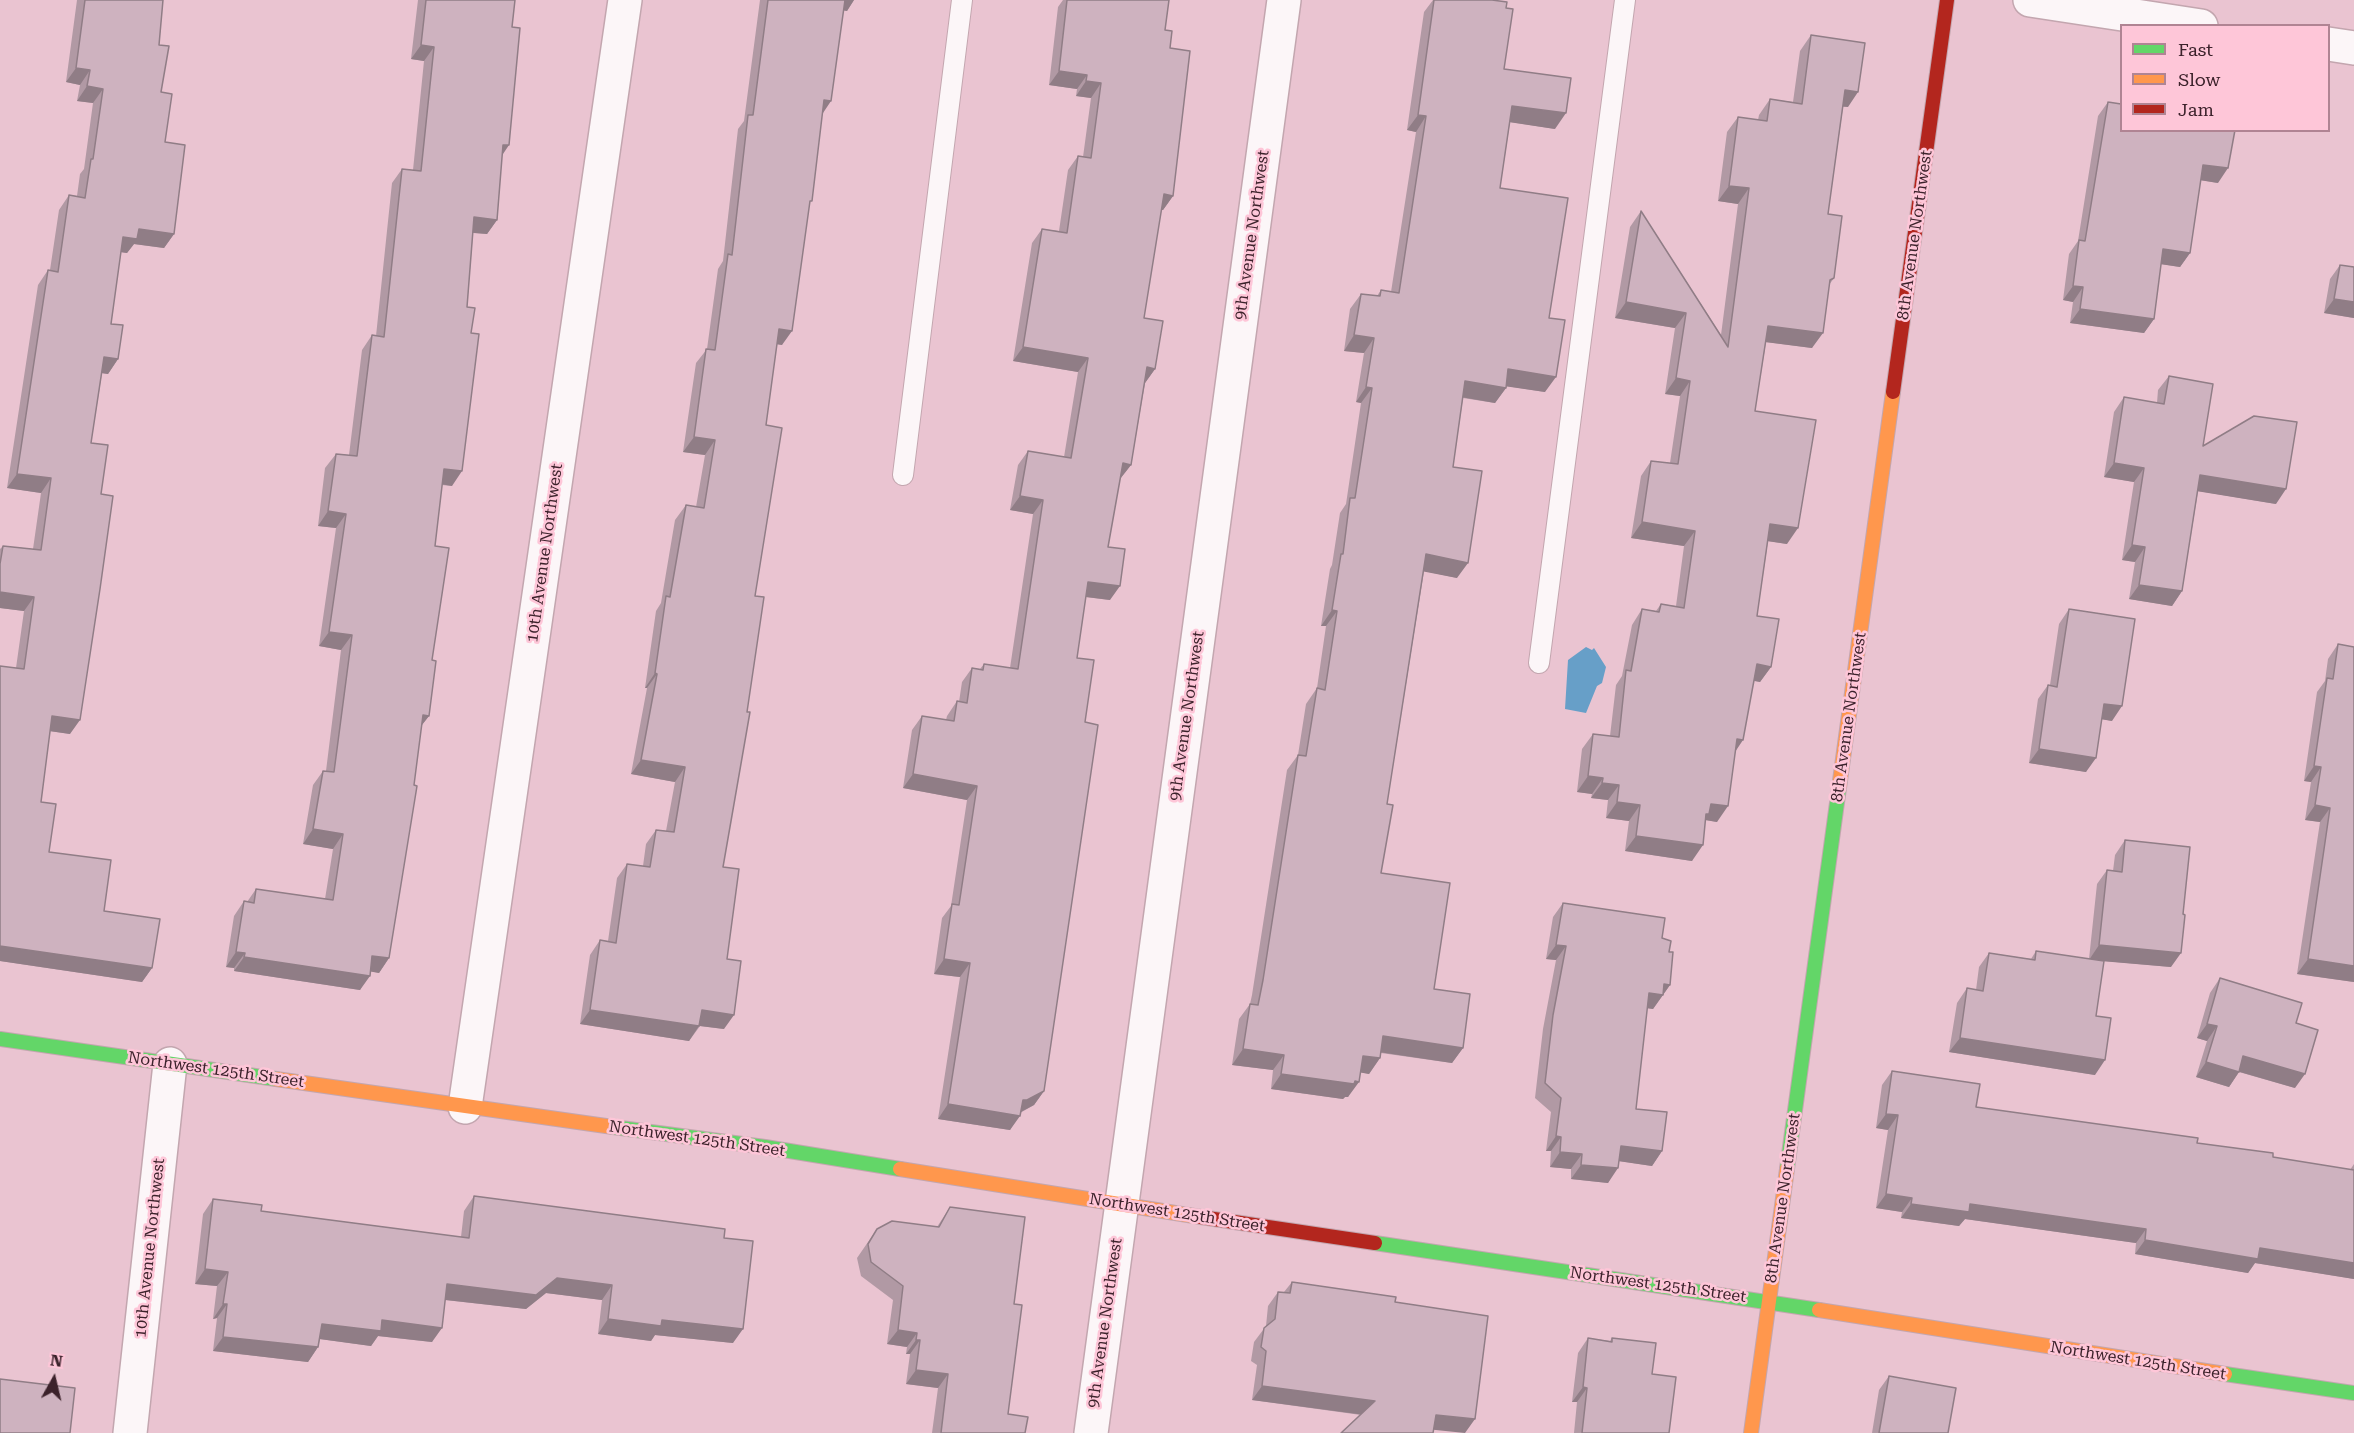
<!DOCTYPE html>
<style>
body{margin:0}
#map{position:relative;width:2354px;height:1433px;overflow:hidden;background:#eac4d1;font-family:"Roboto Serif",serif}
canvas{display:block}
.legend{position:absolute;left:2120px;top:24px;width:210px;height:108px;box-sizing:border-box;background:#fec6d8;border:2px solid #b08493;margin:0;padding:8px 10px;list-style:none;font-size:18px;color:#3c222b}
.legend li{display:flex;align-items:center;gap:12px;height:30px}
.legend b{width:30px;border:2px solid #b08493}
.north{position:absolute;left:24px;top:1349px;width:60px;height:60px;-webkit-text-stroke:4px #fec6d8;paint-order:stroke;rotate:8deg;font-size:16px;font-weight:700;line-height:24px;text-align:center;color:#3c222b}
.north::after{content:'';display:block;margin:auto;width:21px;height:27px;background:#3c222b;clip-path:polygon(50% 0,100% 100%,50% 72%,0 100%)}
</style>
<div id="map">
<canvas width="2354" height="1433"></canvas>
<ul class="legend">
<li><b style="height:8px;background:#63d668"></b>Fast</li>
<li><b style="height:8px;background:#ff974d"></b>Slow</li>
<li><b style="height:8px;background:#b3261e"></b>Jam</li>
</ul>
<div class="north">N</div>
</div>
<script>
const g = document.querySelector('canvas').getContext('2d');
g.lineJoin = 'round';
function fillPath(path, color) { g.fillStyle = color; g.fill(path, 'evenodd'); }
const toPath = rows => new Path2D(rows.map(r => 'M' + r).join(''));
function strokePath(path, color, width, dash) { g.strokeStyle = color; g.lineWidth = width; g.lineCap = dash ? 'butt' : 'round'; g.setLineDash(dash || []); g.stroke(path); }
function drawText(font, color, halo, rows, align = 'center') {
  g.font = font + ' "Roboto Serif",serif'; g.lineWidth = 5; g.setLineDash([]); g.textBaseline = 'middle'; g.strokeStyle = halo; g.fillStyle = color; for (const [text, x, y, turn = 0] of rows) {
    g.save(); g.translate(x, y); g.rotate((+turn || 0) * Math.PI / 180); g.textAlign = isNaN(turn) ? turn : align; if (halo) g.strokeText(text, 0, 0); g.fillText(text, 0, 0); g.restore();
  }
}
fillPath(toPath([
 [1586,647,1592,650,1594,648,1606,667,1602,683,1597,686,1586,713,1565,709,1568,660]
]), '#679fc8');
const lane = toPath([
 [903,475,962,0],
 [1539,663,1625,0]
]);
const street = toPath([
 [2030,0,2201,26],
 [2328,44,2354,48],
 [465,1107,625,0],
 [130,1433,170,1064],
 [1091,1433,1284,0]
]);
const fast = toPath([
 [0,1039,276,1079],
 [613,1127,765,1147,900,1169],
 [1787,1169,1839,788],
 [1375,1243,1819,1310],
 [2225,1374,2354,1393]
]);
const slow = toPath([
 [1839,788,1893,392],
 [276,1079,613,1127],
 [900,1169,1194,1216],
 [1819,1310,2225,1374],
 [1751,1433,1787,1169]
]);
const jam = toPath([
 [1893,392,1947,0],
 [1194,1216,1375,1243]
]);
strokePath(lane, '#c3a6af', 22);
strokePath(street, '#c3a6af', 36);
strokePath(fast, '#c3a6af', 16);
strokePath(slow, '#c3a6af', 16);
strokePath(jam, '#c3a6af', 16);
strokePath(lane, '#fcf6f8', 20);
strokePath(street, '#fcf6f8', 33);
strokePath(fast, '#63d668', 14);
strokePath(slow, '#ff974d', 14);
strokePath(jam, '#b3261e', 14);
fillPath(toPath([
 [77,0,163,0,159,45,165,142,174,234,164,248,134,244,127,253,121,252,111,324,118,359,108,374,102,373,91,443,70,734,50,731,41,802,49,852,104,911,152,968,142,982,0,961,16,668,24,611,0,608,0,549,3,546,33,549,41,493,7,488,38,285,48,270,50,270,59,210,69,195,77,196,80,174,84,169,93,103,77,101,80,85,66,82],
 [418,0,515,0,512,27,497,220,487,234,473,233,467,307,471,333,452,486,442,485,435,546,432,660,429,716,421,726,389,958,379,973,370,971,360,990,234,971,234,968,226,967,234,916,244,901,247,902,256,889,325,899,333,849,303,844,313,785,323,771,326,771,341,650,319,646,336,528,318,526,325,468,336,454,349,455,362,350,372,335,376,336,392,183,402,169,413,170,424,61,411,59],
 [760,0,854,0,847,11,843,10,822,115,809,205,782,345,777,344,766,425,755,596,723,867,727,959,724,1029,700,1026,689,1041,580,1024,590,955,600,940,608,941,617,878,627,864,643,866,646,844,656,830,666,831,675,782,631,774,647,688,645,688,656,611,661,603,675,520,686,505,696,507,705,455,683,452,696,363,707,349,718,269,723,261,738,129,744,121],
 [1063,0,1169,0,1165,30,1170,48,1173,196,1163,210,1161,210,1144,318,1155,369,1145,383,1131,465,1120,479,1108,547,1110,600,1086,597,1077,658,1085,722,1044,1091,1034,1105,1020,1113,1010,1130,938,1119,960,977,934,974,942,918,951,906,967,800,903,788,912,730,922,716,946,720,947,716,957,701,959,702,962,682,972,668,980,669,984,664,1010,668,1033,514,1010,510,1018,465,1028,451,1064,457,1078,372,1013,361,1032,243,1042,229,1059,231,1068,170,1078,156,1083,157,1091,98,1076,96,1077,89,1049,85,1058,7],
 [1433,0,1492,0,1506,8,1504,69,1555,129,1510,122,1500,188,1549,318,1545,392,1506,386,1506,388,1495,403,1463,398,1453,467,1457,578,1424,571,1387,804,1381,873,1434,989,1463,1048,1452,1063,1381,1053,1380,1058,1369,1074,1360,1072,1348,1097,1345,1097,1343,1099,1271,1089,1273,1070,1232,1065,1239,1019,1250,1004,1252,995,1287,770,1298,755,1306,704,1317,688,1326,626,1321,626,1330,569,1332,565,1340,513,1346,504,1361,403,1356,402,1364,353,1344,351,1350,309,1361,294,1377,296,1381,290,1391,292,1416,132,1407,130,1424,12],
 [1811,35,1848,107,1843,107,1828,214,1834,278,1829,285,1812,348,1766,342,1755,411,1787,544,1768,541,1757,616,1771,667,1760,682,1754,681,1717,822,1706,820,1692,861,1625,851,1629,821,1606,818,1608,800,1591,798,1592,794,1577,792,1582,749,1593,734,1610,736,1616,685,1622,676,1632,625,1642,609,1656,611,1661,604,1676,606,1684,546,1631,538,1641,476,1651,461,1670,463,1680,396,1665,394,1675,328,1615,318,1630,227,1641,211,1721,335,1738,204,1718,201,1727,132,1738,117,1758,120,1759,115,1770,99,1793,102,1800,51],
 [2108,102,2218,183,2200,180,2190,253,2180,267,2161,264,2154,319,2144,333,2070,323,2073,302,2063,300,2069,254,2078,241,2098,116],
 [2340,265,2354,267,2354,318,2324,313,2330,279],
 [2169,376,2203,446,2276,504,2198,491,2182,591,2172,606,2129,599,2135,562,2122,560,2134,482,2104,477,2114,412,2124,397,2157,403,2158,390],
 [2069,609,2112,721,2102,719,2086,772,2029,763,2038,699,2048,685,2050,685,2059,624],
 [2338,644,2354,647,2354,982,2297,974,2320,822,2305,820,2311,782,2304,781,2317,692,2325,681,2328,659],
 [2125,840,2171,967,2104,961,2096,1016,2095,1075,1949,1052,1957,1003,1967,988,1976,990,1979,967,1989,953,2031,959,2036,951,2089,959,2097,884,2107,870,2113,871,2115,855],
 [1563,903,1662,938,1669,952,1670,985,1653,1009,1647,1008,1636,1109,1662,1151,1652,1166,1619,1161,1608,1183,1571,1179,1571,1169,1550,1167,1551,1151,1546,1151,1551,1112,1535,1098,1543,1029,1556,960,1546,959,1553,917],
 [2220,978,2295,1088,2239,1072,2229,1087,2196,1077,2207,1041,2197,1038,2210,993],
 [1892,1071,1976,1107,2197,1143,2273,1157,2350,1170,2354,1164,2354,1279,2255,1263,2248,1273,2135,1254,2136,1243,1965,1219,1959,1226,1901,1218,1902,1212,1876,1208,1888,1130,1876,1128,1882,1085],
 [474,1196,724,1238,733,1343,655,1335,651,1341,598,1334,602,1300,546,1293,526,1309,445,1300,432,1342,378,1336,371,1346,320,1339,318,1347,308,1362,213,1351,217,1318,213,1319,217,1286,195,1284,203,1214,213,1199,261,1211,461,1237,464,1211],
 [950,1207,1014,1304,1008,1414,1025,1433,932,1433,938,1388,906,1384,910,1354,906,1354,907,1347,887,1344,893,1300,861,1276,857,1258,877,1229,937,1227],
 [1292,1282,1361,1415,1252,1400,1257,1365,1251,1361,1254,1342,1266,1326,1268,1306,1278,1292,1284,1292],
 [1588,1338,1610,1341,1612,1338,1652,1374,1669,1433,1574,1433,1577,1402,1572,1402,1578,1353],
 [1889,1376,1948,1433,1872,1433,1879,1390]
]), '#b199a4');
fillPath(toPath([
 [841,0,854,0,847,11,835,9],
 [421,45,434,47,424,61,411,59],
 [76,68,90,70,80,85,66,82],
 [1059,71,1087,75,1077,89,1049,85],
 [1086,81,1101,83,1091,98,1076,96],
 [87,86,103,89,93,103,77,101],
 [1845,90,1858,92,1848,107,1834,105],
 [824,100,831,101,821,116],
 [1512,106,1566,113,1555,129,1502,121],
 [1418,115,1426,116,1416,132,1407,130],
 [503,145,509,145,499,160],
 [2203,165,2228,168,2218,183,2193,179],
 [1729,186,1749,188,1738,204,1718,201],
 [1164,194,1173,196,1163,210,1154,209],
 [474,217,497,220,487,234,464,232],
 [139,229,174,234,164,248,134,244,127,253,113,251,123,237],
 [2163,249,2190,253,2180,267,2153,263],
 [2073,286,2083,287,2073,302,2063,300],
 [2334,299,2354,302,2354,318,2324,313],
 [1626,302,1686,313,1675,328,1615,318],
 [2080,309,2154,319,2144,333,2070,323],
 [1768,326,1823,333,1812,348,1757,341],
 [779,329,792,331,782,345,769,343],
 [1354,335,1374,338,1364,353,1344,351],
 [1023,347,1088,358,1078,372,1013,361],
 [104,357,118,359,108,374,94,372],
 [1147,367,1155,369,1145,383],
 [1508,369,1556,377,1545,392,1497,385],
 [1676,378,1690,381,1680,396,1665,394],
 [1465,381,1506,388,1495,403,1455,396],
 [1366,387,1372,388,1361,403,1356,402],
 [694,437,715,440,705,455,683,452],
 [1123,463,1131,465,1120,479],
 [2114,463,2144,468,2134,482,2104,477],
 [444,469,462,471,452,486,434,483],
 [17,474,51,478,41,493,7,488],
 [2200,475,2286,489,2276,504,2190,490],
 [1020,496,1043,500,1033,514,1010,510],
 [328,511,346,514,336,528,318,526],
 [1642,522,1695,531,1684,546,1631,538],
 [1770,524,1798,528,1787,544,1760,540],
 [2132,545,2145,547,2135,562,2122,560],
 [1426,554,1468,563,1457,578,1416,570],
 [1088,582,1120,586,1110,600,1078,596],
 [2139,585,2182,591,2172,606,2129,599],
 [0,592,34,597,24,611,0,608],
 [1332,610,1337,611,1326,626,1321,626],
 [329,632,352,635,341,650,319,646],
 [1757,664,1771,667,1760,682,1746,679],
 [655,673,657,674,647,688,645,688],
 [2104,704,2122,706,2112,721,2094,718],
 [423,715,429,716,418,730],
 [52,716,80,720,70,734,42,730],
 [1737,739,1743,740,1733,755],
 [2039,749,2096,758,2086,772,2029,763],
 [641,760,685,767,675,782,631,774],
 [2314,766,2321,767,2311,782,2304,781],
 [913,774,977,786,967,800,903,788],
 [1588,776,1603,778,1592,794,1577,792],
 [1602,783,1619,785,1608,800,1591,798],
 [1617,802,1640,805,1629,821,1606,818],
 [1711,804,1728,806,1717,822,1705,820,1698,829],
 [2315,805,2330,808,2320,822,2305,820],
 [313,829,343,834,333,849,303,844],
 [1636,836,1703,845,1692,861,1625,851],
 [1556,945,1566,946,1556,960,1546,959],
 [2099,945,2181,953,2171,967,2089,960],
 [0,946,152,968,142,982,0,961],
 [236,952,245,953,234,968,226,967],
 [372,956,389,958,379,973,362,970],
 [244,957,370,976,360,990,234,971],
 [944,959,970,963,960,977,934,974],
 [2308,959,2354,966,2354,982,2297,974],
 [1664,984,1670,985,1653,1009,1639,1007,1649,993],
 [590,1010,699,1026,689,1041,580,1024],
 [702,1010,734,1015,724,1029,692,1025],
 [2207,1024,2217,1026,2207,1041,2197,1038],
 [1383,1036,1463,1048,1452,1063,1372,1051],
 [1960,1038,2105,1060,2095,1075,1949,1052],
 [1243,1049,1284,1055,1273,1070,1232,1065],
 [1363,1056,1380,1058,1369,1074,1352,1071],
 [2243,1056,2305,1074,2295,1088,2233,1070],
 [2206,1062,2239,1072,2229,1087,2196,1077],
 [1281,1074,1359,1082,1348,1097,1345,1097,1343,1099,1271,1089],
 [1044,1091,1034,1105,1017,1114,1023,1100],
 [948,1104,1020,1116,1010,1130,938,1119],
 [1886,1114,1898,1115,1888,1130,1876,1128],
 [1556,1136,1561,1137,1551,1151,1546,1151],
 [1621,1146,1662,1151,1652,1166,1611,1160],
 [1560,1152,1582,1154,1571,1169,1550,1167],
 [1581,1165,1618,1168,1608,1183,1571,1179],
 [1886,1194,1912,1198,1902,1212,1876,1208],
 [1911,1204,1970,1204,2146,1229,2136,1243,1965,1219,1959,1226,1901,1218],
 [2145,1240,2260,1248,2354,1263,2354,1279,2255,1263,2248,1273,2135,1254],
 [205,1269,228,1272,217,1286,195,1284],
 [557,1278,612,1285,602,1300,546,1293,526,1309,437,1299,447,1284],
 [223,1304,227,1304,217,1318,213,1319],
 [608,1319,662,1320,743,1329,733,1343,655,1335,651,1341,598,1334],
 [382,1320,442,1328,432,1342,378,1336,371,1346,312,1338,322,1324],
 [898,1330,917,1333,907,1347,887,1344],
 [223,1337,318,1347,308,1362,213,1351],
 [916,1340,920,1340,910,1354,906,1354],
 [916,1370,948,1374,938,1388,906,1384],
 [1262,1386,1375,1401,1365,1415,1252,1400],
 [1583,1387,1587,1388,1577,1402,1572,1402],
 [1436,1415,1475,1419,1465,1433,1426,1429]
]), '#907d86');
const building = toPath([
 [85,0,163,0,159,45,169,46,161,92,172,94,165,142,185,145,174,234,139,229,137,239,123,237,111,324,123,325,118,359,104,357,91,443,108,445,101,494,113,496,100,589,80,720,52,716,41,802,56,804,49,852,111,860,104,911,160,919,152,968,0,946,0,666,24,669,34,597,0,592,0,564,3,546,41,550,51,478,17,474,48,270,58,272,69,195,85,198,91,159,93,159,103,89,87,86,90,70,76,68,85,0],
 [426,0,515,0,512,27,520,28,509,145,503,145,497,220,474,217,467,307,475,308,471,333,479,334,462,471,444,469,435,546,449,548,432,660,436,661,429,716,423,715,414,785,417,786,389,958,372,956,370,976,244,957,245,953,236,952,244,901,254,903,256,889,333,900,343,834,313,829,323,771,334,772,352,635,329,632,346,514,328,511,336,454,357,456,372,335,384,337,402,169,421,171,434,47,421,45,426,0],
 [768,0,845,0,831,101,824,100,812,201,810,201,792,331,779,329,766,425,782,428,755,596,764,597,747,712,750,712,723,867,739,869,727,959,741,961,734,1015,702,1010,699,1026,590,1010,600,940,616,943,627,864,650,867,656,830,674,832,685,767,641,760,657,674,655,673,666,596,670,597,686,505,704,508,715,440,694,437,706,349,715,350,728,254,732,255,748,115,753,115,768,0],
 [1067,0,1169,0,1165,30,1172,31,1170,48,1190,51,1173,196,1164,194,1144,318,1163,321,1155,369,1147,367,1131,465,1123,463,1108,547,1125,549,1120,586,1088,582,1077,658,1094,660,1085,722,1098,725,1044,1091,1027,1100,1023,1100,1020,1116,948,1104,970,963,944,959,952,904,959,905,977,786,913,774,922,716,954,721,957,701,967,703,972,668,983,670,984,664,1018,669,1043,500,1020,496,1028,451,1071,458,1088,358,1023,347,1042,229,1067,233,1078,156,1091,158,1101,83,1086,81,1087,75,1059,71,1067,0],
 [1434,0,1492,0,1507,2,1506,8,1513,9,1504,69,1571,78,1566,113,1512,106,1500,188,1568,198,1549,318,1565,320,1556,377,1508,369,1506,388,1465,381,1453,467,1482,471,1468,563,1426,554,1387,804,1393,805,1381,873,1450,883,1434,989,1470,994,1463,1048,1383,1036,1380,1058,1363,1056,1359,1082,1355,1081,1354,1084,1281,1074,1284,1055,1243,1049,1250,1004,1258,1005,1263,980,1298,755,1306,756,1317,688,1325,690,1337,611,1332,610,1341,554,1343,554,1350,498,1355,498,1372,388,1366,387,1374,338,1354,335,1361,294,1380,296,1381,290,1399,293,1426,116,1418,115,1434,0],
 [1811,35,1865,43,1858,92,1845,90,1828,214,1842,216,1834,278,1830,280,1823,333,1768,326,1755,411,1816,420,1798,528,1770,524,1757,616,1779,619,1771,667,1757,664,1743,740,1737,739,1728,806,1711,804,1709,814,1706,814,1703,845,1636,836,1640,805,1617,802,1619,785,1602,783,1603,778,1588,776,1593,734,1619,737,1626,670,1631,671,1642,609,1659,612,1661,604,1684,608,1695,531,1642,522,1651,461,1678,464,1690,381,1676,378,1686,313,1626,302,1641,211,1728,347,1749,188,1729,186,1738,117,1767,121,1770,99,1802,104,1811,35],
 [2108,102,2121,104,2121,130,2235,130,2228,168,2203,165,2190,253,2163,249,2154,319,2080,309,2083,287,2073,286,2079,240,2085,241,2108,102],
 [2340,265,2354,267,2354,302,2334,299,2340,265],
 [2169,376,2213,384,2203,446,2254,416,2297,422,2286,489,2200,475,2182,591,2139,585,2145,547,2132,545,2144,468,2114,463,2124,397,2164,404,2169,376],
 [2069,609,2135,619,2122,706,2104,704,2096,758,2039,749,2048,685,2057,687,2069,609],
 [2338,644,2354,647,2354,966,2308,959,2330,808,2315,805,2321,767,2314,766,2327,678,2333,679,2338,644],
 [2125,840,2190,847,2183,914,2185,915,2181,953,2099,945,2107,870,2122,872,2125,840],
 [1563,903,1665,918,1662,938,1671,941,1669,952,1673,952,1670,985,1664,984,1663,995,1649,993,1636,1109,1667,1112,1662,1151,1621,1146,1618,1168,1581,1165,1582,1154,1560,1152,1561,1137,1556,1136,1561,1098,1545,1083,1553,1015,1566,946,1556,945,1563,903],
 [2036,951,2104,961,2096,1016,2111,1018,2105,1060,1960,1038,1967,988,1983,991,1989,953,2035,960,2036,951],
 [2220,978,2302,1003,2296,1023,2318,1030,2305,1074,2243,1056,2239,1072,2206,1062,2217,1026,2207,1024,2220,978],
 [1892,1071,1980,1084,1976,1107,2198,1138,2197,1143,2273,1153,2273,1157,2354,1170,2354,1263,2260,1248,2258,1259,2145,1240,2146,1229,1970,1204,1969,1212,1911,1204,1912,1198,1886,1194,1898,1115,1886,1114,1892,1071],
 [474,1196,725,1229,724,1238,753,1241,743,1329,662,1320,661,1326,608,1319,612,1285,557,1278,536,1295,447,1284,442,1328,382,1320,381,1331,322,1324,318,1347,223,1337,227,1304,223,1304,228,1272,205,1269,213,1199,262,1205,261,1211,469,1238,474,1196],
 [950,1207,1025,1217,1014,1304,1022,1305,1008,1414,1028,1417,1025,1433,941,1433,948,1374,916,1370,920,1340,916,1340,917,1333,898,1330,903,1286,871,1262,868,1244,877,1229,892,1221,939,1227,950,1207],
 [1292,1282,1396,1297,1395,1302,1488,1316,1475,1419,1436,1415,1433,1433,1341,1433,1375,1401,1262,1386,1266,1351,1261,1347,1264,1328,1275,1319,1278,1292,1290,1293,1292,1282],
 [1588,1338,1612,1342,1612,1338,1656,1343,1652,1374,1676,1377,1669,1433,1582,1433,1587,1388,1583,1387,1588,1338],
 [1889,1376,1956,1388,1948,1433,1879,1433,1889,1376],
 [0,1379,75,1388,70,1433,0,1433,0,1379]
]);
fillPath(building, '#ceb2bf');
strokePath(building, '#907d86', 1.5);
drawText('16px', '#3c222b', '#fec6d8', [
 ["9th Avenue Northwest",1252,235,-82],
 ["8th Avenue Northwest",1915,235,-82],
 ["10th Avenue Northwest",545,553,-82],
 ["9th Avenue Northwest",1187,716,-82],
 ["8th Avenue Northwest",1849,717,-82],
 ["Northwest 125th Street",216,1070,8],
 ["Northwest 125th Street",697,1139,8],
 ["8th Avenue Northwest",1783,1198,-82],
 ["Northwest 125th Street",1177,1213,9],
 ["10th Avenue Northwest",150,1248,-84],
 ["Northwest 125th Street",1658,1285,8],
 ["9th Avenue Northwest",1105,1323,-82],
 ["Northwest 125th Street",2138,1361,9]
]);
</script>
